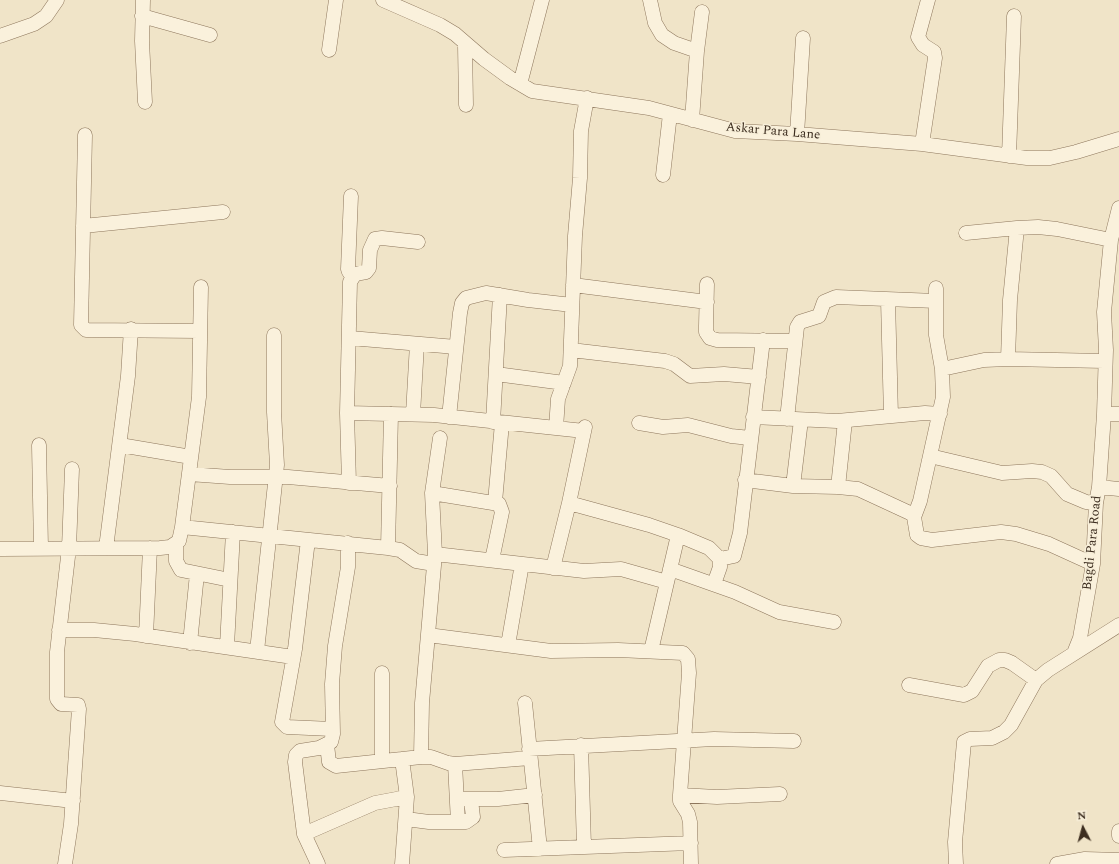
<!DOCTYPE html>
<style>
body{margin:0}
#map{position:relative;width:1119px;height:864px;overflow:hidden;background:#f0e4c8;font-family:Spectral,serif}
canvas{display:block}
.north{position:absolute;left:1063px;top:808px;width:40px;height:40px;-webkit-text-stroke:3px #f7eed8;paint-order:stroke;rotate:354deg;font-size:11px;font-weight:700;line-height:16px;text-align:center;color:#3d2e20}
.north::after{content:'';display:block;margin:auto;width:14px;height:18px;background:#3d2e20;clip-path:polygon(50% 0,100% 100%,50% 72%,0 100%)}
</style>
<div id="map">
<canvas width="1119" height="864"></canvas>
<div class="north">N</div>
</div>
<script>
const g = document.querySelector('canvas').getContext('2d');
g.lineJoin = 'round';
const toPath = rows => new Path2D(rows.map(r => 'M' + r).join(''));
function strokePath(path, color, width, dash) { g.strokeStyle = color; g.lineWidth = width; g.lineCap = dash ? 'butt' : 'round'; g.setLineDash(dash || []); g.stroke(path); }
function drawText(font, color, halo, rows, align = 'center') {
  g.font = font + ' Spectral,serif'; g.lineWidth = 3; g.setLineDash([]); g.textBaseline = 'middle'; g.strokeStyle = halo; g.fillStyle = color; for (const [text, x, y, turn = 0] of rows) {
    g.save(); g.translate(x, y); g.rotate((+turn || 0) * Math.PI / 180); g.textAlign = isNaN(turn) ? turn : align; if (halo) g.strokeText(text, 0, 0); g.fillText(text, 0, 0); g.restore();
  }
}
const minor = toPath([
 [143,0,142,41,145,102],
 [383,0,440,25,455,34,484,59,510,78,532,91,649,108,735,131,797,134,922,144,1027,158,1050,158,1076,152,1119,139],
 [650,0,655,23,662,35,674,43,697,51],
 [142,16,210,35],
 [0,36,34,24,46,16,57,0],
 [465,45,466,105],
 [329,50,336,0],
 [520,84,542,0],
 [692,120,697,51,702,12],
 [797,134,803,38],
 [85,135,81,325,86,330,200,331],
 [922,144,935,58,934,52,923,45,918,37,928,0],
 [1009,156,1014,16],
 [663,175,670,114],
 [351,196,348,269,349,272,355,274],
 [83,226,223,212],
 [966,233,1017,228,1038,227,1057,229,1111,240],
 [707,284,706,326,706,332,710,338,717,340,795,341],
 [573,285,707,302],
 [888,300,891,416],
 [350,338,456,347],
 [571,350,665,361,674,364,690,376,724,374,759,377],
 [1008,359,1010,300,1017,228],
 [942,369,984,360,1008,359,1104,361],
 [496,374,564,383],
 [347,413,434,415,584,431],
 [413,414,417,344],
 [1104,414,1119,414],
 [449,417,460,313,462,303,466,298,486,293,528,300,572,305],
 [753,417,837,421,925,413,940,414],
 [787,419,797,327,800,322,819,316,824,302,836,297,936,301],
 [493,422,500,295],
 [639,423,663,427,688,425,731,436,750,438],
 [556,428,558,399,570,366,575,236,580,178,581,131,587,98],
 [39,445,41,548],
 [120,445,191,457],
 [930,456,1002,473,1032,471,1042,472,1051,476,1067,494,1086,502,1096,503],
 [189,474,230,477,288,477,390,486],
 [745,480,793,486,838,487,858,489,912,514,914,517,917,535,921,538,932,540,1001,532,1016,534,1049,544,1093,564],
 [349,483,347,413,350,282,355,274,366,272,369,268,370,250,375,239,382,238,418,242],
 [793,486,801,420],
 [838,487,845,421],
 [1099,487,1119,489],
 [432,493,499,504,502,512,492,560],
 [495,502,502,423],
 [569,503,649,525,678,535,709,548,720,559,720,567,714,584],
 [914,517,920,501,943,397,942,369,936,335,936,288],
 [182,527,388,548,400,550,416,561,434,564],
 [308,540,295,649,282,722,287,727,332,729],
 [176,545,176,561,181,570,230,580],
 [106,548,128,376,131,329],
 [388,548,391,414],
 [0,549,160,548,170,547,179,541,182,527,199,397,201,287],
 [435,554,584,571,621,569,667,582],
 [720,559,734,556,740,533,763,340],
 [553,568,569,503,585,427],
 [670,569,735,592,779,612,834,622],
 [59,630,94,630,135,634,293,657],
 [428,635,551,651,618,650,683,653,688,659,689,673,680,795,680,801,688,814,690,822,691,864],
 [146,636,150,548],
 [190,643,197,574],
 [508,645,522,564],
 [227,646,233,532],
 [257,651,277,465,274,412,274,335],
 [651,651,678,535],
 [1074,653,1080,638,1093,564,1096,503,1099,487,1104,414,1106,350,1104,312,1111,240,1119,208],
 [382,673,382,761],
 [909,685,964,695,972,691,988,666,999,660,1005,660,1012,663,1036,680],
 [525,703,540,849],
 [327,745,329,762,336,766,421,757,431,757,448,763,455,764,530,758],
 [581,745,584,847],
 [529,749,714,739,794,741],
 [421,757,422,703,435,554,432,493,440,438],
 [455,764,458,822],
 [0,793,73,801],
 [680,795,717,797,780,794],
 [457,799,498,799,535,795],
 [406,819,429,822,466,822,473,817,471,800],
 [1119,831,1119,836],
 [304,834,375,803,407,797],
 [504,850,691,843],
 [65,864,71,824,79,709,78,705,61,704,57,699,57,652,69,548,72,469],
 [318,864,304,834,295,762,296,755,300,751,319,748,331,742,333,734,332,684,335,646,348,567,348,543],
 [402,864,407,797,402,759],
 [956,864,955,842,964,742,970,739,992,738,1004,732,1011,725,1036,680,1048,670,1119,625],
 [1057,864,1085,859,1119,860]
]);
strokePath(minor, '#8d765c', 15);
strokePath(minor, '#faf1dc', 14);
drawText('13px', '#3d2e20', '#f7eed8', [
 ["Askar Para Lane",773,132,5],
 ["Bagdi Para Road",1093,543,-84]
]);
</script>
